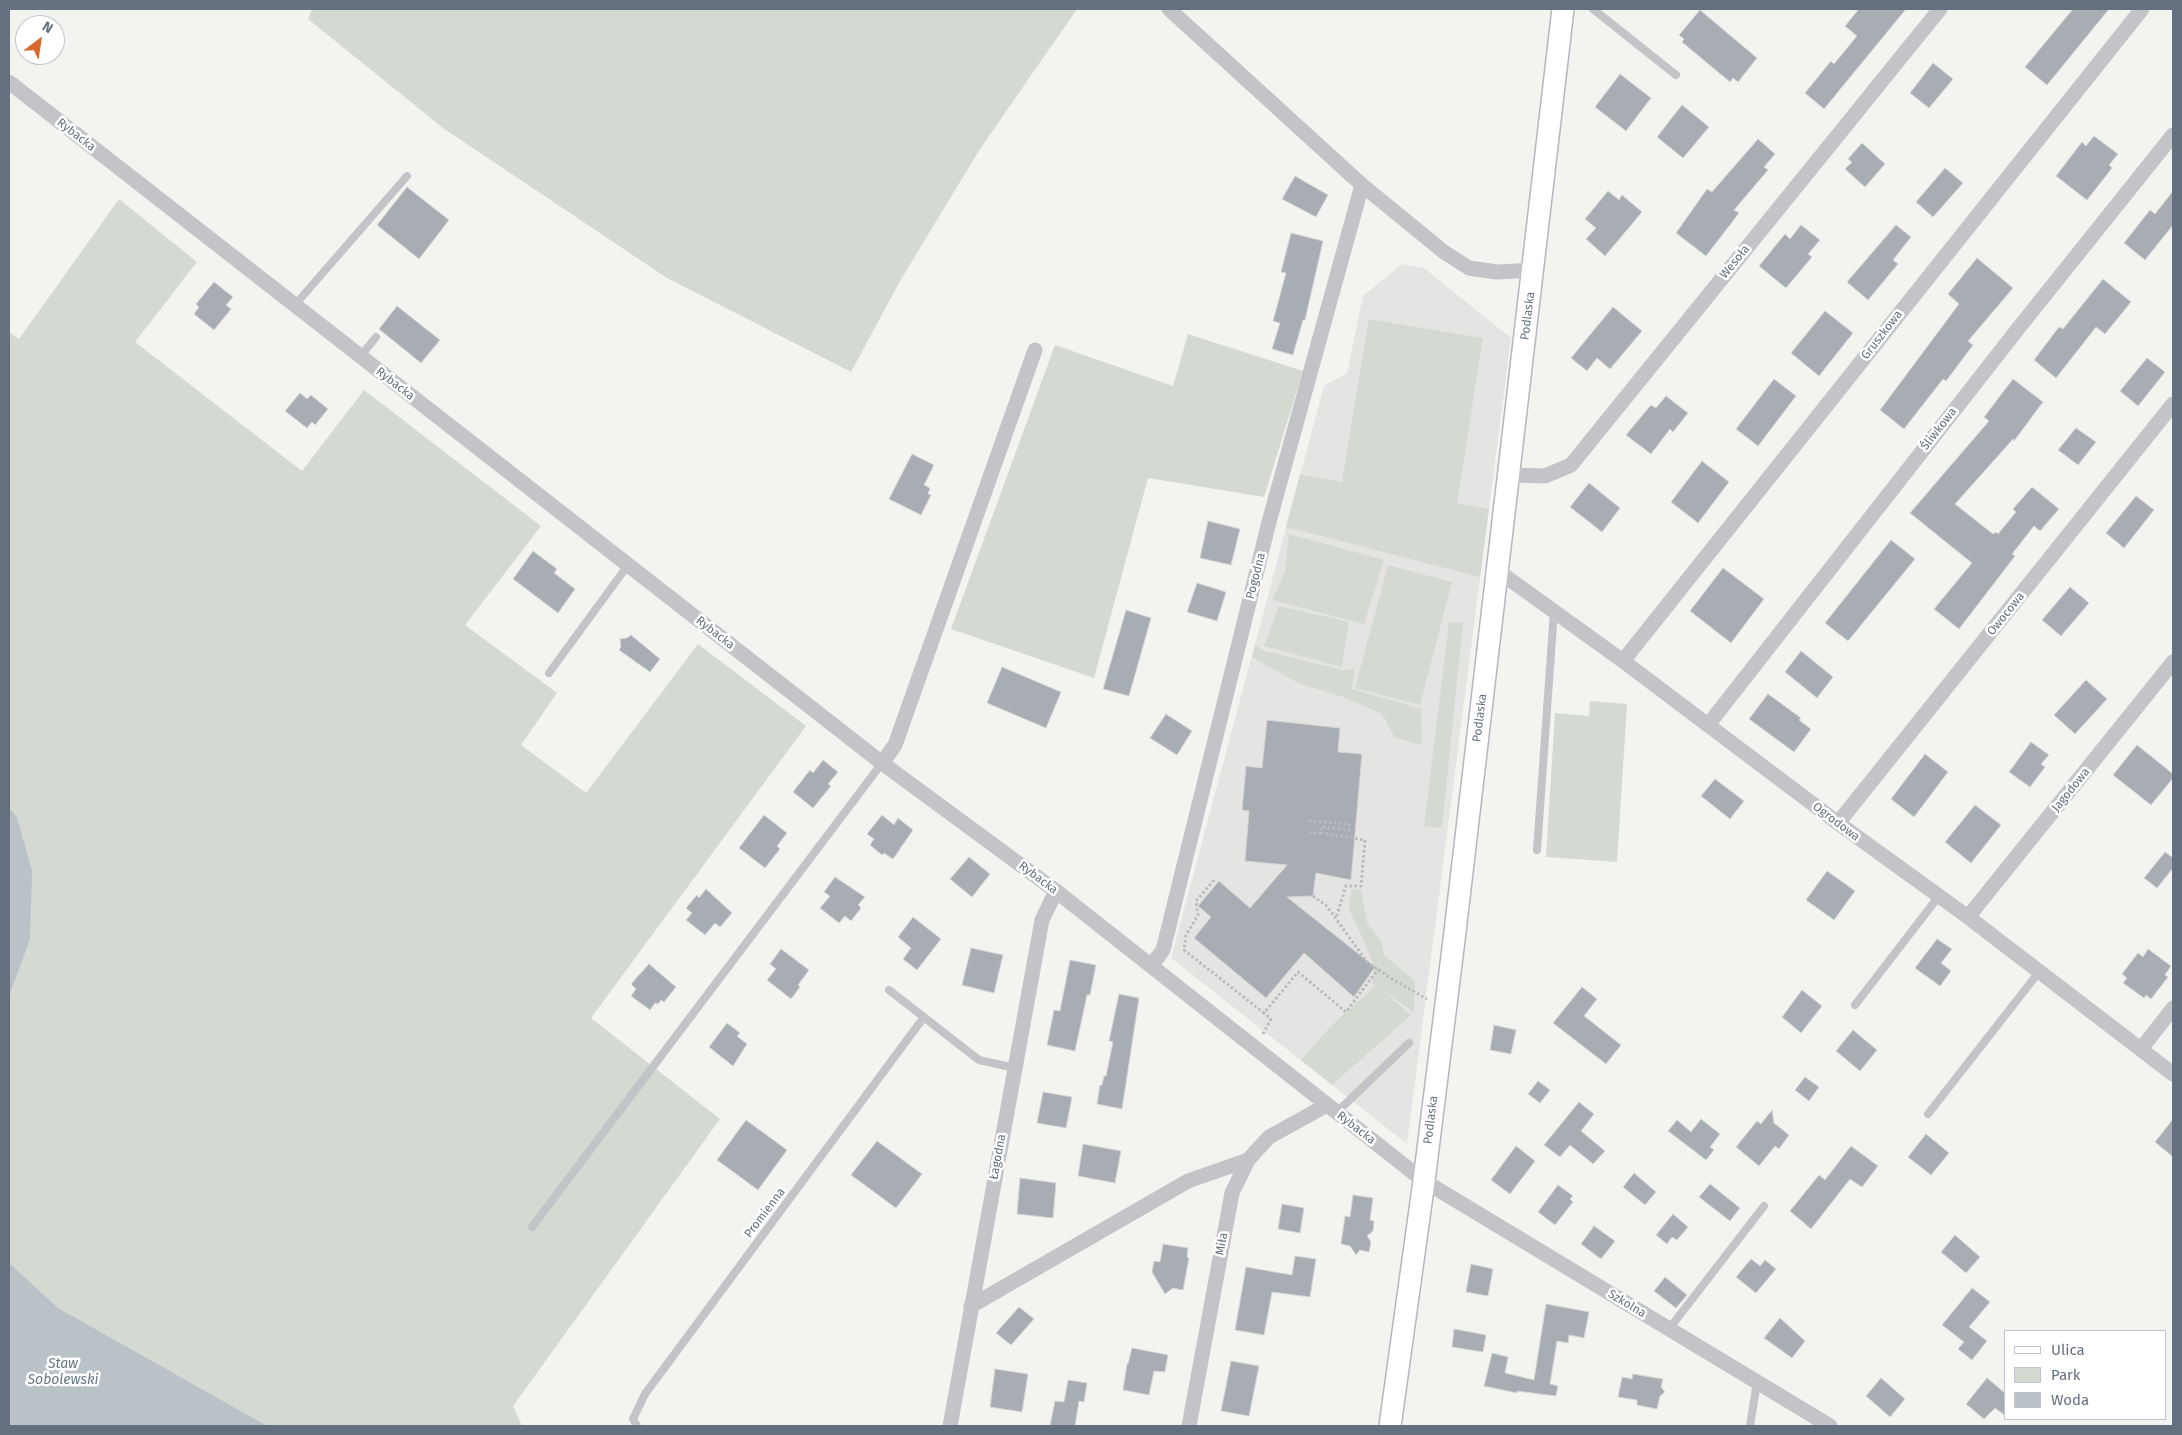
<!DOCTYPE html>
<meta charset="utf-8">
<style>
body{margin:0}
#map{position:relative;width:2182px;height:1435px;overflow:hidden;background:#f3f4f0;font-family:"Fira Sans",sans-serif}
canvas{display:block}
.frame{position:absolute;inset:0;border:10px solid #64707f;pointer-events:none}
.legend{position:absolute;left:2004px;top:1330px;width:162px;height:90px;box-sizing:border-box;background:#fff;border:1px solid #c1c6cc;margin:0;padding:6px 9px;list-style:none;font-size:15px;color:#64707f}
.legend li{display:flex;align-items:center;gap:10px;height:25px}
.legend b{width:25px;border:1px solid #c1c6cc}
.north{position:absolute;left:15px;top:15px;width:50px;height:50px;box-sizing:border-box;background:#fff;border:1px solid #c1c6cc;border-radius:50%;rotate:31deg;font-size:14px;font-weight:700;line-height:20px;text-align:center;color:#64707f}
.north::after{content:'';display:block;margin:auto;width:18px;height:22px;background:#d8682c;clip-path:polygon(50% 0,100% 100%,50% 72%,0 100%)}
</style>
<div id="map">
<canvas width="2182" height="1435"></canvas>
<div class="frame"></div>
<ul class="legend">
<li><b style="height:6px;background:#fff"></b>Ulica</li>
<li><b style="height:14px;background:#d4dad1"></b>Park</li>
<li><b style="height:14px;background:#b9c2c7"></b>Woda</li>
</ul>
<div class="north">N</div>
</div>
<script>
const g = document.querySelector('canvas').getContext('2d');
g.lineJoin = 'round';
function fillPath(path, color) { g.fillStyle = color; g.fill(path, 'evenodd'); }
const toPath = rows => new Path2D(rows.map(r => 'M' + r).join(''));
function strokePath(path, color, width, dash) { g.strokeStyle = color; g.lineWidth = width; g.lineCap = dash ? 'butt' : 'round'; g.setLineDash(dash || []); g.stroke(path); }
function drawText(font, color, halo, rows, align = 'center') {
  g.font = font + ' "Fira Sans",sans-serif'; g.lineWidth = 5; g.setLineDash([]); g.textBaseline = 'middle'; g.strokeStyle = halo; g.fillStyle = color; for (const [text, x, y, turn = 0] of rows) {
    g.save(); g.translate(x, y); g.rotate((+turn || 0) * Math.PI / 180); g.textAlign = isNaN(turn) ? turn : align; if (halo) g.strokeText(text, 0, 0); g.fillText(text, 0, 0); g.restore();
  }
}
fillPath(toPath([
 [1402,264,1424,268,1511,338,1407,1144,1171,958,1324,386,1347,373,1363,296]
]), '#e4e5e3');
fillPath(toPath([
 [312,9,1077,9,980,149,900,281,851,372,667,278,443,128,308,19],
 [119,199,197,262,135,342,302,471,364,390,541,526,465,625,557,693,521,745,586,793,698,644,806,726,591,1018,720,1119,513,1406,522,1426,12,1426,9,1372,9,332,19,339],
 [1369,319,1483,338,1457,503,1489,509,1480,577,1286,527,1300,474,1342,482],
 [1188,334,1303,371,1264,497,1148,478,1094,678,951,629,1055,345,1173,386],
 [1289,534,1384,560,1364,624,1272,600,1285,572],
 [1388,565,1452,582,1420,705,1355,688],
 [1279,606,1349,622,1342,667,1264,646],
 [1449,622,1463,623,1442,828,1424,826],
 [1255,645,1262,650,1343,670,1355,669,1352,689,1421,709,1422,745,1395,738,1382,714,1343,697,1298,683,1252,657],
 [1590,701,1627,704,1617,862,1546,857,1555,713,1589,716],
 [1351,889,1361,890,1367,922,1381,942,1384,955,1415,981,1414,1012,1383,991,1411,1015,1332,1085,1301,1060,1330,1027,1375,986,1372,983,1375,967,1349,909]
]), '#d4dad1');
fillPath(toPath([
 [9,808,17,817,32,871,30,939,9,996],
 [9,1263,58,1308,267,1426,9,1426]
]), '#b9c2c7');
const building = toPath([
 [1859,9,1906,9,1824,109,1805,93,1831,61,1834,64,1857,36,1845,26,1859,9],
 [2073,9,2109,9,2047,85,2025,67,2073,9],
 [1700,10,1757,58,1738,82,1733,78,1730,82,1682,42,1684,39,1679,35,1700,10],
 [1933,63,1953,79,1929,108,1910,93,1933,63],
 [1620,74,1651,98,1626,131,1595,107,1620,74],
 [1682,105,1709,127,1683,158,1657,137,1682,105],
 [2094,136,2118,154,2109,165,2112,168,2087,200,2056,176,2082,142,2086,146,2094,136],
 [1758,139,1775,154,1764,167,1768,170,1734,210,1739,213,1706,256,1676,233,1707,189,1712,192,1758,139],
 [1862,143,1885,164,1865,187,1845,169,1852,162,1848,159,1862,143],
 [1945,168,1963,183,1933,217,1916,202,1945,168],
 [1295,176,1328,195,1316,217,1282,199,1295,176],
 [407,187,449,220,419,259,377,225,407,187],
 [1608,191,1619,200,1622,195,1642,212,1605,256,1586,239,1596,228,1585,219,1608,191],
 [2173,191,2173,225,2145,260,2124,243,2150,210,2155,214,2173,191],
 [1801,225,1820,240,1808,254,1812,257,1786,288,1759,266,1785,234,1790,239,1801,225],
 [1896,225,1911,237,1893,260,1898,264,1868,300,1847,282,1896,225],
 [1291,233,1323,241,1305,320,1303,320,1293,355,1272,349,1280,323,1273,321,1286,273,1281,272,1291,233],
 [1977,258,2013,288,1968,341,1973,345,1946,381,1943,379,1904,429,1880,410,1959,304,1948,294,1977,258],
 [2103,279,2131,302,2105,334,2096,327,2056,378,2034,360,2059,327,2063,329,2103,279],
 [214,282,233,297,226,305,231,309,214,330,194,314,199,307,196,304,214,282],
 [397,306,440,340,421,363,379,329,397,306],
 [1613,307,1642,331,1610,369,1597,358,1587,371,1571,358,1613,307],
 [1825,311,1853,333,1819,376,1791,353,1825,311],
 [2147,358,2165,372,2138,406,2120,391,2147,358],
 [1774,379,1796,396,1758,446,1736,429,1774,379],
 [2013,379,2043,402,2014,441,2013,439,1955,504,1993,534,1996,532,1998,534,2016,512,2013,509,2032,487,2059,509,2040,531,2034,526,2012,554,2015,556,1959,629,1934,609,1972,563,1910,513,1989,421,1984,417,2013,379],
 [300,393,307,399,311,395,328,409,315,425,312,422,307,428,285,411,300,393],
 [1666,396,1688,413,1673,432,1670,429,1651,454,1626,435,1651,405,1656,408,1666,396],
 [2076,428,2096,442,2078,465,2058,450,2076,428],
 [912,454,934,465,924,485,930,488,928,494,931,495,921,515,889,499,912,454],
 [1702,461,1729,482,1698,523,1671,502,1702,461],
 [1589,483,1620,508,1602,532,1570,507,1589,483],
 [2136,496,2154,510,2124,548,2106,533,2136,496],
 [1208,521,1240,529,1231,565,1200,558,1208,521],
 [1891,540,1915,559,1848,641,1825,623,1891,540],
 [533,551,557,569,554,573,575,589,558,613,513,579,533,551],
 [1723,568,1764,599,1731,643,1690,611,1723,568],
 [1197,583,1226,592,1217,621,1187,612,1197,583],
 [2070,587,2089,603,2061,636,2042,620,2070,587],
 [1126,610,1151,618,1129,696,1103,689,1126,610],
 [631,635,660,659,650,672,619,650,621,647,620,639,627,638,631,635],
 [1801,651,1833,677,1817,698,1785,672,1801,651],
 [1002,667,1061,692,1046,728,987,703,1002,667],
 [2086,680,2107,699,2075,734,2054,715,2086,680],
 [1768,694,1801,718,1799,720,1811,729,1794,752,1749,719,1768,694],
 [1166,714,1192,731,1177,755,1150,738,1166,714],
 [1267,720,1340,728,1338,752,1362,754,1351,880,1316,873,1313,896,1287,897,1375,967,1354,997,1304,953,1266,998,1194,938,1211,917,1198,906,1219,881,1250,908,1287,865,1245,861,1249,811,1242,810,1246,766,1262,768,1267,720],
 [2031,742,2049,755,2041,764,2045,767,2030,787,2009,772,2031,742],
 [2137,745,2173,774,2173,778,2151,805,2113,775,2137,745],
 [1925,754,1948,772,1914,817,1891,799,1925,754],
 [823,760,838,772,828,784,831,786,813,808,793,792,810,770,813,773,823,760],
 [1715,779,1744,801,1730,819,1701,796,1715,779],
 [1975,805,2001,825,1971,863,1945,842,1975,805],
 [764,815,787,833,777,846,780,849,765,868,739,848,764,815],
 [882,815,894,825,898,818,913,830,893,859,884,853,882,855,870,845,874,839,867,834,882,815],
 [2165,852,2173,858,2173,868,2157,888,2144,878,2165,852],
 [969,857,990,874,972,897,950,879,969,857],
 [1827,871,1855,891,1834,920,1806,900,1827,871],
 [835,877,865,897,858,905,861,908,851,921,845,916,839,923,820,908,830,896,824,892,835,877],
 [706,889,732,913,720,927,715,923,705,935,686,920,692,913,686,908,697,895,699,898,706,889],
 [913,917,941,939,917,970,903,959,911,948,898,937,913,917],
 [1937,939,1952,949,1941,963,1951,971,1940,986,1915,968,1937,939],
 [971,948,1003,955,994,993,962,985,971,948],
 [781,949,809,970,798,985,800,987,791,999,767,980,776,969,770,964,781,949],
 [2148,949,2171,966,2165,975,2168,977,2151,999,2146,995,2144,998,2123,983,2127,978,2122,974,2138,953,2143,957,2148,949],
 [1070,960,1096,965,1090,995,1087,995,1075,1051,1047,1045,1054,1010,1060,1011,1070,960],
 [649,964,676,987,664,1002,661,1000,658,1004,655,1003,650,1010,631,996,636,989,631,984,649,964],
 [1582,987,1597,999,1584,1016,1621,1045,1606,1064,1553,1023,1582,987],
 [1802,990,1822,1006,1801,1033,1782,1017,1802,990],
 [1119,994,1139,998,1122,1109,1097,1104,1100,1085,1102,1085,1104,1076,1106,1076,1113,1042,1109,1041,1119,994],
 [727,1023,740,1033,737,1036,747,1044,733,1066,709,1047,727,1023],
 [1494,1025,1516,1030,1511,1054,1490,1050,1494,1025],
 [1853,1030,1877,1050,1860,1071,1836,1051,1853,1030],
 [1805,1077,1819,1087,1809,1101,1795,1090,1805,1077],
 [1538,1081,1550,1090,1540,1103,1528,1094,1538,1081],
 [1043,1092,1072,1097,1066,1128,1037,1123,1043,1092],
 [1579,1102,1594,1114,1581,1131,1605,1151,1593,1164,1570,1145,1560,1157,1544,1145,1579,1102],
 [1772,1110,1774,1123,1789,1135,1779,1149,1775,1146,1759,1166,1736,1147,1757,1121,1761,1124,1772,1110],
 [1701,1119,1720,1134,1710,1147,1714,1150,1706,1160,1668,1131,1677,1120,1691,1132,1701,1119],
 [2173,1119,2173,1157,2155,1142,2173,1119],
 [746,1120,787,1150,758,1190,717,1160,746,1120],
 [1926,1134,1949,1153,1931,1175,1908,1157,1926,1134],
 [877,1141,922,1174,896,1208,851,1175,877,1141],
 [1083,1144,1121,1151,1115,1183,1078,1176,1083,1144],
 [1516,1146,1535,1161,1510,1194,1491,1180,1516,1146],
 [1851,1146,1878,1166,1862,1187,1850,1179,1811,1229,1790,1211,1819,1175,1825,1180,1851,1146],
 [1634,1173,1656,1192,1645,1205,1623,1187,1634,1173],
 [1020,1178,1056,1183,1053,1218,1017,1214,1020,1178],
 [1710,1184,1740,1208,1730,1221,1699,1197,1710,1184],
 [1558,1185,1573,1196,1570,1199,1573,1202,1555,1225,1538,1212,1558,1185],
 [1353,1195,1373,1198,1370,1220,1374,1221,1373,1231,1367,1236,1371,1242,1369,1252,1360,1250,1356,1255,1350,1246,1341,1244,1345,1216,1350,1217,1353,1195],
 [1282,1204,1304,1208,1300,1233,1278,1229,1282,1204],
 [1673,1214,1688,1227,1677,1240,1672,1237,1667,1244,1656,1235,1673,1214],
 [1594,1226,1615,1241,1601,1259,1581,1244,1594,1226],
 [1955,1235,1980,1257,1966,1273,1941,1252,1955,1235],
 [1163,1244,1188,1248,1187,1257,1189,1258,1183,1290,1173,1288,1165,1294,1152,1272,1154,1261,1160,1262,1163,1244],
 [1295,1256,1316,1259,1310,1297,1272,1292,1264,1335,1235,1330,1246,1267,1292,1275,1295,1256],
 [1751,1259,1760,1266,1765,1260,1776,1269,1756,1293,1736,1277,1751,1259],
 [1471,1264,1493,1269,1488,1296,1466,1292,1471,1264],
 [1665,1277,1687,1295,1676,1308,1654,1291,1665,1277],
 [1972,1288,1990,1302,1969,1327,1987,1341,1972,1360,1958,1349,1964,1342,1942,1325,1972,1288],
 [1546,1304,1589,1312,1584,1338,1569,1335,1568,1343,1557,1341,1550,1384,1558,1386,1556,1396,1517,1391,1517,1393,1484,1386,1492,1353,1508,1357,1505,1373,1534,1380,1546,1304],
 [1019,1307,1034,1319,1011,1345,996,1333,1019,1307],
 [1780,1318,1805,1341,1792,1358,1764,1338,1780,1318],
 [1454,1329,1486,1335,1483,1352,1452,1347,1454,1329],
 [1132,1348,1168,1355,1165,1372,1154,1371,1149,1395,1123,1390,1127,1364,1128,1364,1132,1348],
 [1231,1361,1259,1366,1249,1416,1221,1411,1231,1361],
 [995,1369,1028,1374,1022,1412,990,1407,995,1369],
 [1633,1374,1663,1379,1661,1387,1665,1392,1660,1396,1657,1409,1637,1405,1637,1400,1618,1397,1622,1377,1632,1379,1633,1374],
 [1881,1378,1905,1399,1890,1417,1866,1396,1881,1378],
 [1987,1378,2006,1394,2006,1416,1995,1408,1984,1419,1966,1404,1987,1378],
 [1068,1380,1087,1383,1084,1402,1079,1401,1075,1426,1050,1426,1055,1401,1064,1402,1068,1380]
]);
fillPath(building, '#a8adb4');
strokePath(building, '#d5d5d3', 1);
const secondary = toPath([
 [1390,1426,1424,1181,1454,940,1563,9]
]);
strokePath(secondary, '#b4b7bc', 24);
strokePath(toPath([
 [1309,821,1349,824,1349,830,1321,827,1321,833,1365,840,1361,886,1346,886,1336,918],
 [1309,833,1321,833],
 [1214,880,1196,901,1198,915,1186,935,1184,950,1264,1013,1298,972,1346,1012,1378,969],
 [1313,896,1327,906,1367,962,1392,979,1427,999],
 [1263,1034,1271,1019,1264,1013]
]), '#b9bbbd', 3, [2.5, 2.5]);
strokePath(toPath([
 [1593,9,1676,75],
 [294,306,407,176],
 [360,357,376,337],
 [549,673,628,565],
 [1537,850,1554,611],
 [889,990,979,1060,1015,1068],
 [1855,1005,1939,896],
 [1336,1113,1409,1043],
 [1928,1114,2039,972],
 [532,1227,882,763],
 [1669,1329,1764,1206],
 [637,1426,633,1419,645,1394,924,1017],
 [1750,1426,1757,1382]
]), '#c2c4c8', 8);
strokePath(toPath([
 [1169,9,1362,185,1444,252,1469,268,1497,272,1534,270],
 [9,82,882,763,1056,891,1424,1181,1830,1426],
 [1509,475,1545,476,1571,465,1940,9],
 [1498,571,1623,661,1838,823,1968,917,2173,1074],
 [1623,661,2142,9],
 [1708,725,2017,330,2173,135],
 [882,763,895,745,1035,350],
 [1838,823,2173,404],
 [1968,917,2173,662],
 [1151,966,1163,950,1269,522,1362,185],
 [2141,1049,2173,1008],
 [971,1306,1188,1181,1248,1160],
 [950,1426,1042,920,1056,891],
 [1189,1426,1232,1193,1248,1160,1269,1137,1327,1105]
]), '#c2c4c8', 15);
strokePath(secondary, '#fff', 21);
drawText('12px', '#64707f', '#fff', [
 ["Rybacka",76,135,38],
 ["Wesoła",1735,262,-51],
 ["Podlaska",1528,316,-83],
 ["Gruszkowa",1882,335,-52],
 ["Rybacka",395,384,38],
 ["Śliwkowa",1939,429,-52],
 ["Pogodna",1256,576,-76],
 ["Owocowa",2006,614,-51],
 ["Rybacka",715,633,38],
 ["Podlaska",1480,718,-83],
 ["Jagodowa",2071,790,-51],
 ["Ogrodowa",1836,822,37],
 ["Rybacka",1038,878,37],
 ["Podlaska",1431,1120,-83],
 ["Rybacka",1356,1128,38],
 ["Łagodna",998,1157,-80],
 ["Promienna",765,1213,-53],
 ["Miła",1222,1244,-80],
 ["Szkolna",1627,1304,31]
]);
drawText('italic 14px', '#657884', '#fff', [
 ["Staw",63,1364],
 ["Sobolewski",63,1380]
]);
</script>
